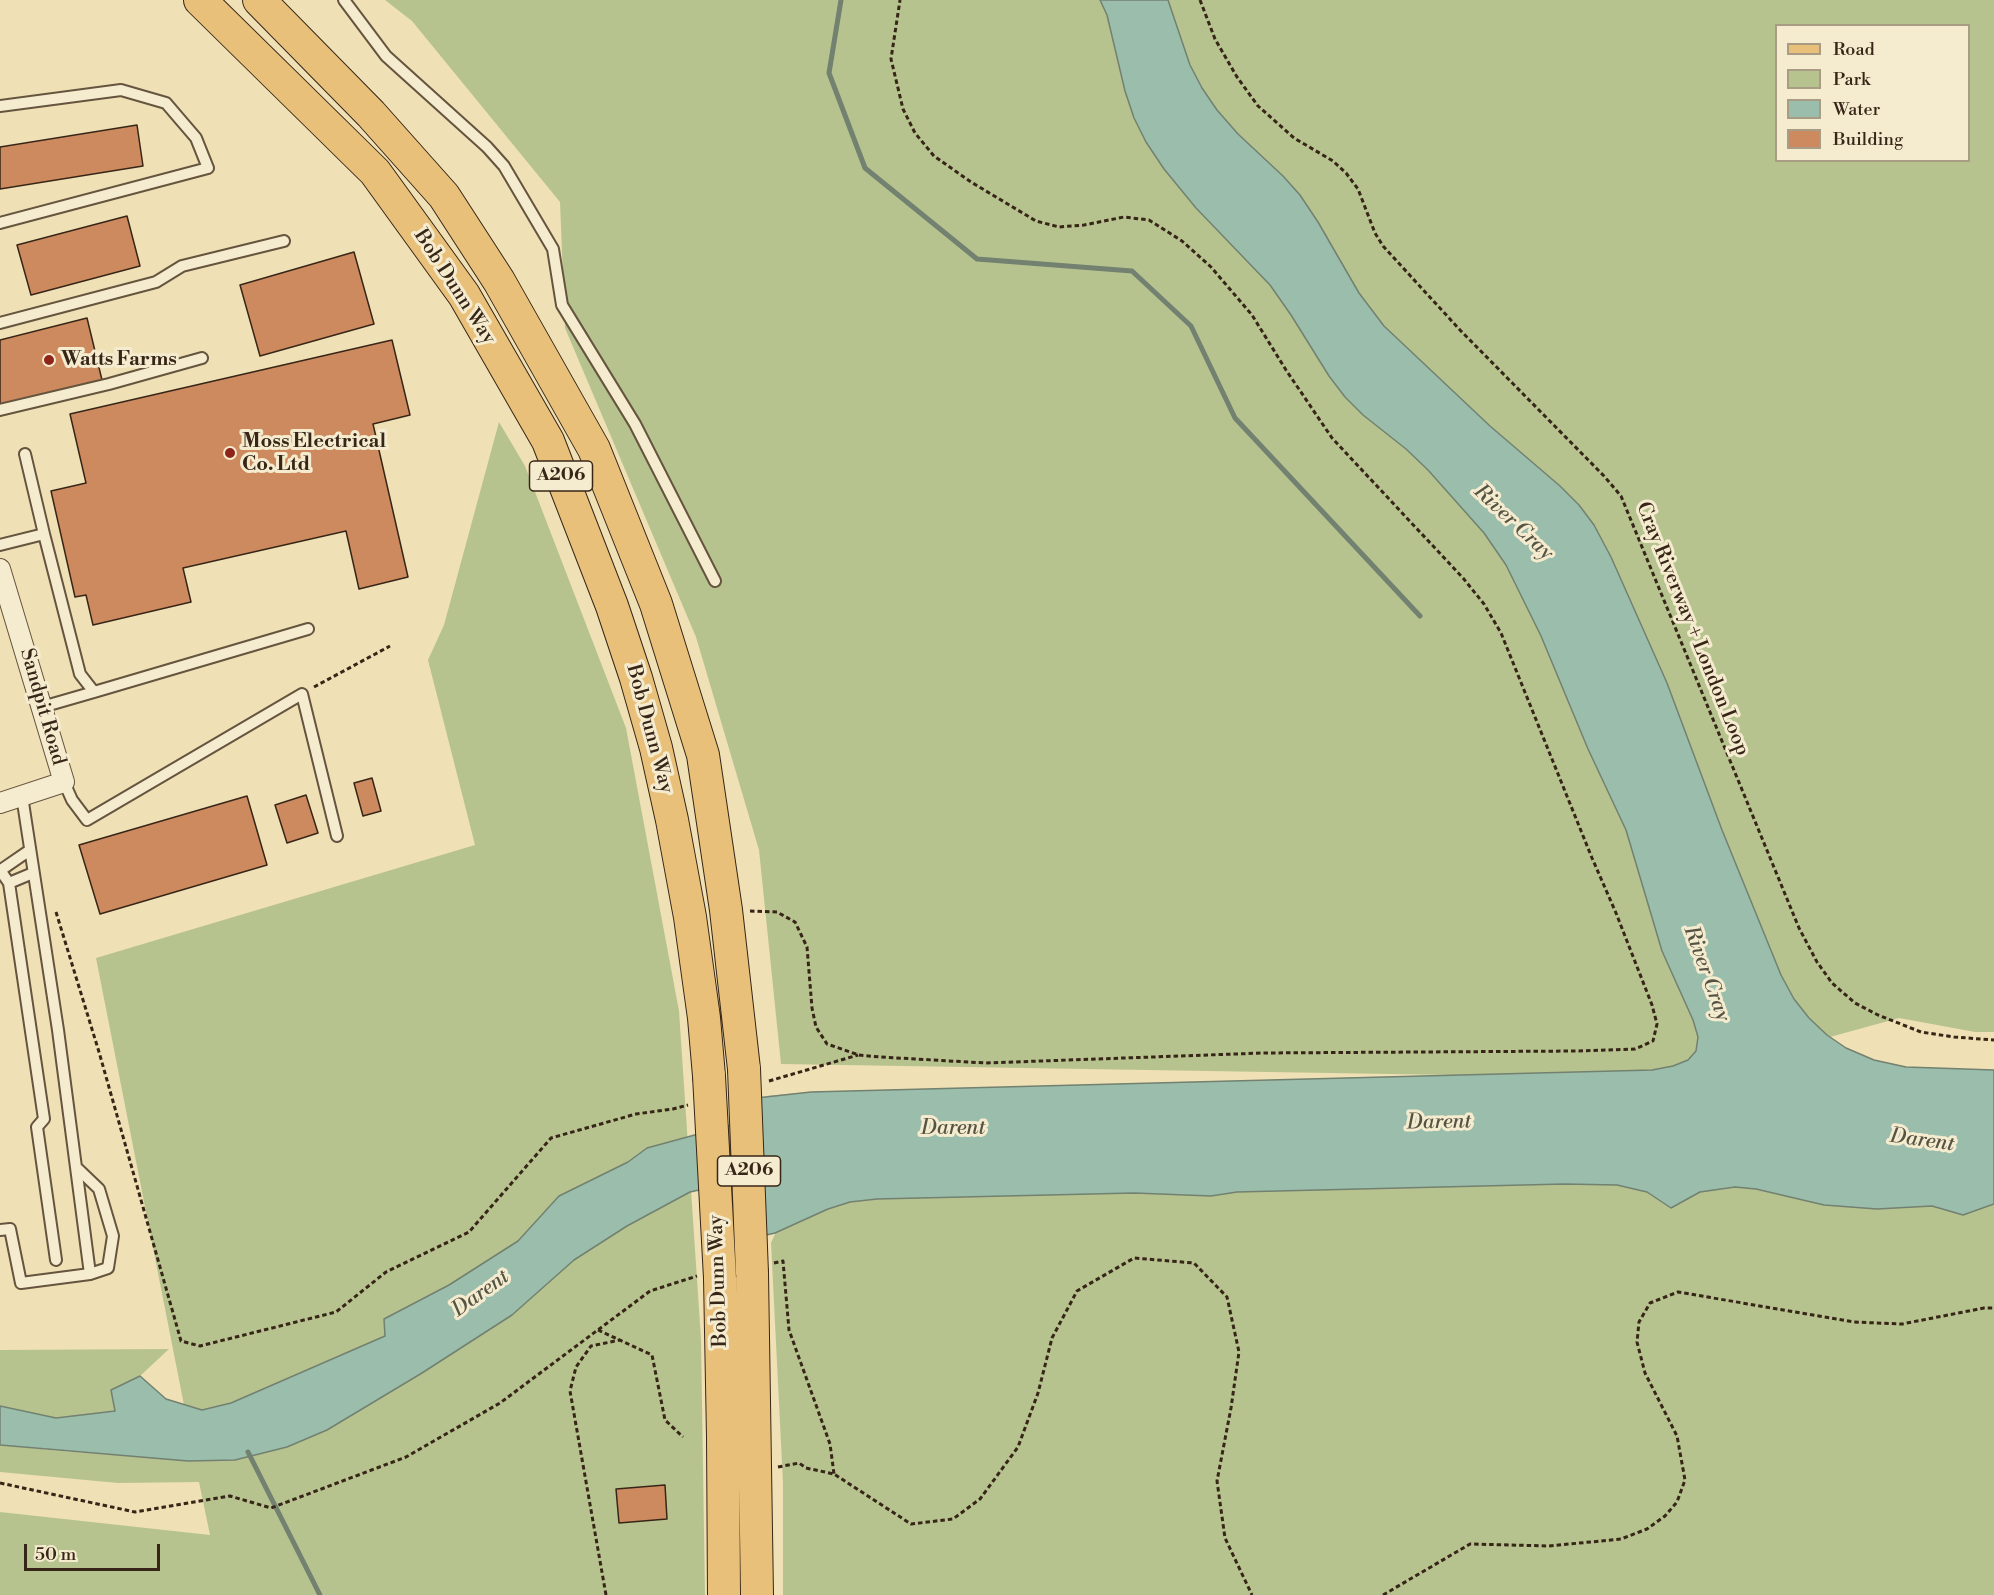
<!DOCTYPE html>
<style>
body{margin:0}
#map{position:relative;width:1994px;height:1595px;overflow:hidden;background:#efe0b5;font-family:"Libre Bodoni",serif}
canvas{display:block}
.legend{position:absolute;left:1775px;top:24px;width:195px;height:138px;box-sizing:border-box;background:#f5ebcf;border:2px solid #a99c85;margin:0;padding:8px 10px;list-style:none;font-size:18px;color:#372617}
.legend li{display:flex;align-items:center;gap:12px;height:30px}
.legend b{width:30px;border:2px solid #a99c85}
.scale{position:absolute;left:24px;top:1544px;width:136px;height:27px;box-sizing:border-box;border:3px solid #372617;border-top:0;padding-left:8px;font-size:18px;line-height:21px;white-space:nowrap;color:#372617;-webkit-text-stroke:4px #f5ebcf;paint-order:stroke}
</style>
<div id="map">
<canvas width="1994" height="1595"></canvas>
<ul class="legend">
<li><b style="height:8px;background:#e8c07a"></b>Road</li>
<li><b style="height:16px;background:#b7c38f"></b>Park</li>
<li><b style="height:16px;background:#9abdac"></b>Water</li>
<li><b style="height:16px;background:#ce8a5f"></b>Building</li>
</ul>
<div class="scale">50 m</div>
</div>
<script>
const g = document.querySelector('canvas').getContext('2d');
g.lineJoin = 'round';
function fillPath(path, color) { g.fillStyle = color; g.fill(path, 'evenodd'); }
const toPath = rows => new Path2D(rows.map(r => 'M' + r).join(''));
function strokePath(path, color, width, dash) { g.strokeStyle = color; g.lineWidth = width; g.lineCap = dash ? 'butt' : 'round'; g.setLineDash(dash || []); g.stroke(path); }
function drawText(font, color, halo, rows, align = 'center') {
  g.font = font + ' "Libre Bodoni",serif'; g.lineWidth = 6; g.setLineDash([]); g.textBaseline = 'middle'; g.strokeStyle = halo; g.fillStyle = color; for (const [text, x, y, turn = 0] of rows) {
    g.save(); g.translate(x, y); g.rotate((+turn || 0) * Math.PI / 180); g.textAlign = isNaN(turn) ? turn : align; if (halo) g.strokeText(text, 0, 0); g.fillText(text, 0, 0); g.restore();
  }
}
fillPath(toPath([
 [385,0,1994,0,1994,1032,1975,1032,1899,1018,1830,1037,1846,1048,1874,1060,1906,1067,1994,1070,1994,1595,783,1595,783,1483,771,1243,775,1234,767,1096,811,1092,1451,1075,781,1064,759,850,696,637,565,328,560,202,412,21],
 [1776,26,1968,26,1968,160,1776,160],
 [499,422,525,466,626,728,679,1011,701,1339,705,1595,0,1595,0,1512,210,1535,199,1482,118,1483,0,1472,0,1445,61,1451,195,1461,96,958,475,845,428,660,444,625],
 [169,1349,140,1376,111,1390,116,1411,56,1418,0,1406,0,1350]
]), '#b7c38f');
const water = toPath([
 [1100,0,1168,0,1190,65,1202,88,1217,110,1238,134,1283,176,1300,195,1318,222,1359,293,1384,326,1490,426,1560,486,1579,505,1594,525,1611,557,1667,683,1722,830,1781,975,1794,999,1809,1018,1827,1035,1846,1048,1874,1060,1906,1067,1994,1070,1994,1204,1963,1215,1932,1206,1877,1209,1824,1205,1756,1189,1735,1187,1700,1192,1671,1208,1647,1192,1617,1185,1564,1184,1237,1192,1211,1196,1134,1193,877,1199,850,1202,828,1209,775,1233,762,1236,759,1177,690,1192,627,1226,574,1260,512,1315,422,1373,327,1430,287,1447,235,1460,188,1461,0,1445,0,1406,56,1418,115,1411,111,1390,140,1376,166,1399,202,1410,231,1403,385,1336,384,1319,449,1285,518,1241,559,1196,628,1162,647,1148,757,1118,756,1098,811,1092,1652,1070,1673,1066,1688,1060,1696,1051,1698,1037,1693,1020,1662,951,1626,830,1588,749,1541,636,1506,565,1484,533,1428,470,1406,449,1363,415,1345,397,1329,376,1291,315,1270,285,1196,208,1164,169,1146,142,1134,118,1125,91,1107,15,1100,0]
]);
fillPath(water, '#9abdac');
strokePath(water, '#728170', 1.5);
strokePath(toPath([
 [841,0,829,73,865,168,977,259,1132,271,1191,326,1235,418,1420,616],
 [248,1452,320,1595]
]), '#728170', 5);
const building = toPath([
 [137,125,143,166,0,189,0,147,137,125],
 [127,216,140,266,31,295,17,245,127,216],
 [354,252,374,324,260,356,240,285,354,252],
 [87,318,102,380,0,406,0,340,87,318],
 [392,340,410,415,373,424,408,577,359,589,346,531,183,568,191,602,93,625,86,595,75,597,51,491,86,483,70,414,392,340],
 [372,778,381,811,363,816,354,783,372,778],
 [306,795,318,833,287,843,275,805,306,795],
 [247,796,267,865,100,914,79,845,247,796],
 [665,1485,667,1519,619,1523,616,1489,665,1485]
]);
fillPath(building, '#ce8a5f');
strokePath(building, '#372617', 1.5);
const service = toPath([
 [344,0,386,56,487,147,504,166,553,249,562,305,635,424,715,581],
 [0,106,121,90,166,103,196,138,208,168,0,223],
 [0,323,156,282,182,266,284,241],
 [0,410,109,384,202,358],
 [44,534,80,674,94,692,308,629],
 [0,545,44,534,25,454],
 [42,707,94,692],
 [64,782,72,800,87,820,302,694,337,836],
 [22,796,58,1030,90,1274],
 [0,870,9,883,44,1119,37,1127,56,1260],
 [1,870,30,850],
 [9,883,33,873],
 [0,1230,10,1229,21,1283,90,1274,108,1268,113,1236,99,1189,77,1168]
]);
const minor = toPath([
 [0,569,64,782,0,803]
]);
const primary = toPath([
 [200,0,375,172,464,295,548,441,612,606,636,678,656,748,672,820,690,917,704,1018,709,1076],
 [259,0,371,114,444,196,499,281,594,449,656,604,703,755,726,910,744,1069],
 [752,1273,757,1595],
 [720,1278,723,1437,724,1595]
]);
strokePath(service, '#65543e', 14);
strokePath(minor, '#65543e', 22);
strokePath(primary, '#372617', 34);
strokePath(toPath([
 [1200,0,1215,39,1237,77,1258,106,1294,138,1333,161,1346,173,1358,189,1375,233,1383,246,1460,330,1604,476,1621,496,1799,928,1817,962,1832,983,1855,1003,1878,1015,1921,1032,1954,1037,1994,1040],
 [314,687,390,646],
 [750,911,777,912,795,922,807,947,812,1008,816,1027,827,1044,859,1055,880,1057,986,1063,1263,1053,1576,1051,1635,1049,1653,1041,1657,1024,1652,1005,1616,913,1592,858,1501,633,1484,604,1463,578,1332,438,1286,370,1252,315,1211,267,1182,241,1149,220,1124,217,1084,225,1059,227,1036,221,971,182,934,156,915,133,903,109,891,59,900,0],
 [56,912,99,1052,181,1341,200,1346,336,1312,386,1272,469,1232,551,1138,636,1114,673,1109,688,1105],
 [769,1081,858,1055],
 [774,1263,783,1261,789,1330,830,1444,834,1474],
 [598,1330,652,1355,665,1420,683,1437],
 [778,1467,799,1463,806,1468,834,1474,911,1524,953,1519,980,1499,1018,1447,1038,1393,1052,1338,1077,1291,1134,1258,1194,1263,1227,1297,1239,1352,1231,1408,1217,1481,1225,1538,1252,1595],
 [0,1483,135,1512,230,1496,271,1508,406,1457,500,1403,650,1291,697,1276],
 [606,1595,570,1391,576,1367,591,1346,620,1340],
 [1383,1595,1470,1544,1549,1546,1621,1539,1647,1529,1665,1516,1677,1502,1685,1480,1677,1436,1645,1373,1637,1342,1639,1322,1650,1303,1678,1292,1854,1322,1902,1324,1984,1308,1994,1308]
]), '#372617', 3, [4.5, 3]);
strokePath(service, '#f5ebcf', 10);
strokePath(minor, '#f5ebcf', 20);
strokePath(primary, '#e8c07a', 32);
const primaryBridge = toPath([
 [744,1069,752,1273],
 [709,1076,720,1278]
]);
strokePath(primaryBridge, '#372617', 34, []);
strokePath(primaryBridge, '#e8c07a', 32);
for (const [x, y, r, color] of [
 [49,360,6,"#8f2418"],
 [230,453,6,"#8f2418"]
]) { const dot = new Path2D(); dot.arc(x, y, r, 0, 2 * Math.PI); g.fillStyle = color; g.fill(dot); strokePath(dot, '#f5ebcf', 2); }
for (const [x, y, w] of [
 [561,476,63],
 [749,1171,63]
]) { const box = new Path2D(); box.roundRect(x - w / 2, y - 15, w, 30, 4.5); g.fillStyle = '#f5ebcf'; g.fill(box); strokePath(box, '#372617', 1.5); }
drawText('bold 18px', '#372617', null, [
 ["A206",561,476],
 ["A206",749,1171]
]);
drawText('20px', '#372617', '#f5ebcf', [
 ["Bob Dunn Way",454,287,57],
 ["Cray Riverway + London Loop",1692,629,68],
 ["Sandpit Road",42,707,74],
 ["Bob Dunn Way",649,729,75],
 ["Bob Dunn Way",719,1281,-92]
]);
drawText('bold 20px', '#372617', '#f5ebcf', [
 ["Watts Farms",61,360],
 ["Moss Electrical",242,442],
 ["Co. Ltd",242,465]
], 'left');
drawText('italic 21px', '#555344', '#f5ebcf', [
 ["River Cray",1513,523,43],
 ["River Cray",1706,974,70],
 ["Darent",1439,1123,-1],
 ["Darent",953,1129],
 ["Darent",1922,1141,8],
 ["Darent",481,1294,-36]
]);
</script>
